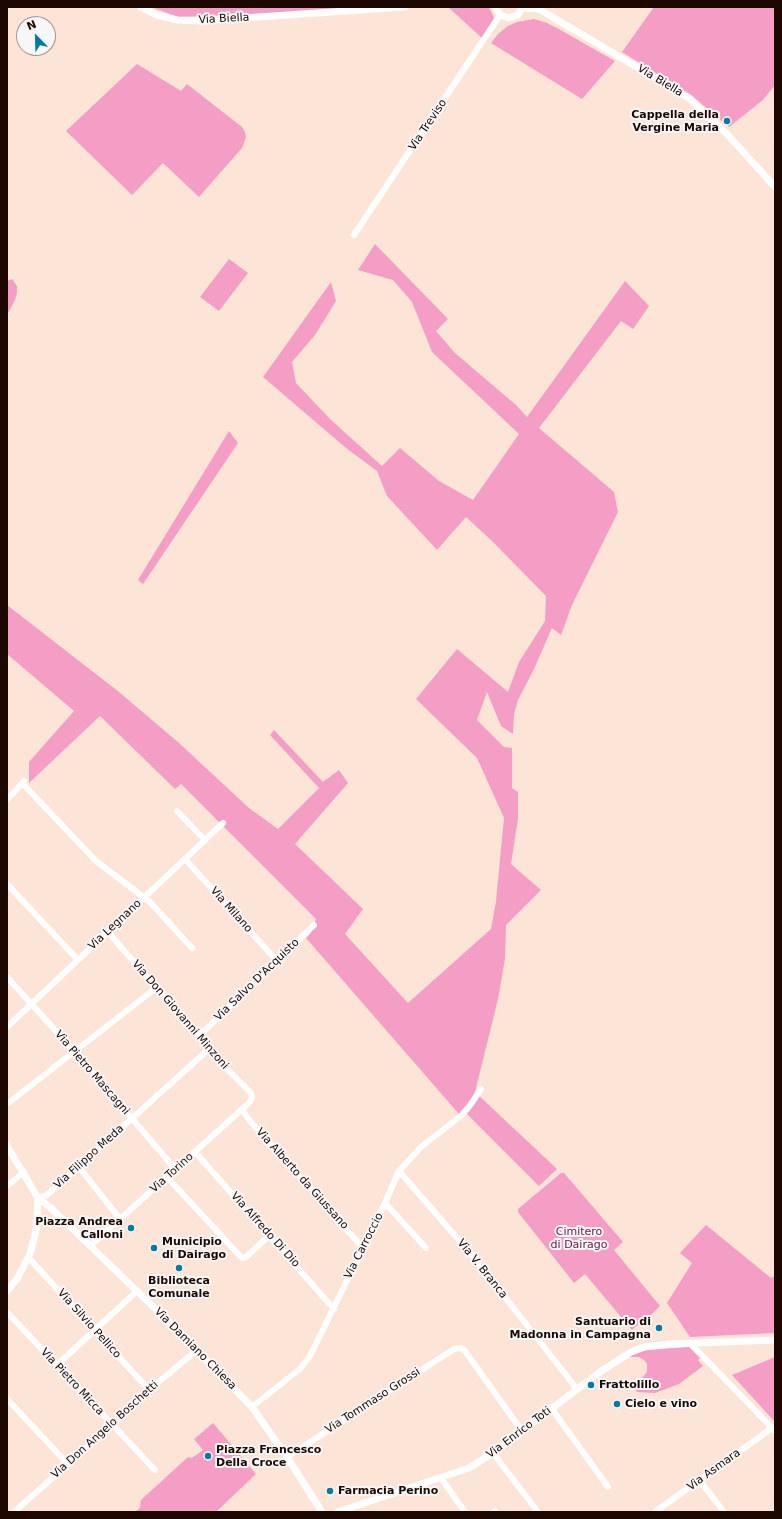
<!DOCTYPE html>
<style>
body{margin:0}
#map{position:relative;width:782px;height:1519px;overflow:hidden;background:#fce4d6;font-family:"DejaVu Sans",sans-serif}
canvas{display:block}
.frame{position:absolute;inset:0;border:8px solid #1c0801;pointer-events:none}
.north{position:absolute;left:16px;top:16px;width:40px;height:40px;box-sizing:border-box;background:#f7f7f7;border:1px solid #9f9795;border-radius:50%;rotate:337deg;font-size:11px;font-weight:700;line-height:16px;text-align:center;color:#1c0801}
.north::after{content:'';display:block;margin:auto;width:14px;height:18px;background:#067aa3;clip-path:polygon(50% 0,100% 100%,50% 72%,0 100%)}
</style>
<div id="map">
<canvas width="782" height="1519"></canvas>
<div class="frame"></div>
<div class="north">N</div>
</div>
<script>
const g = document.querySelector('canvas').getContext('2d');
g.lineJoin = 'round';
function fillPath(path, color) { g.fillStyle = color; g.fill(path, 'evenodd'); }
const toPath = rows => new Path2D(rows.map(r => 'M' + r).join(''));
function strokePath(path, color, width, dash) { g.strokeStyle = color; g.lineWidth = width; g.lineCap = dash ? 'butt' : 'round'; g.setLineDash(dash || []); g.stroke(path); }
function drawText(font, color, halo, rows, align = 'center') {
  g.font = font + ' "DejaVu Sans",sans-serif'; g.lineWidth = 4; g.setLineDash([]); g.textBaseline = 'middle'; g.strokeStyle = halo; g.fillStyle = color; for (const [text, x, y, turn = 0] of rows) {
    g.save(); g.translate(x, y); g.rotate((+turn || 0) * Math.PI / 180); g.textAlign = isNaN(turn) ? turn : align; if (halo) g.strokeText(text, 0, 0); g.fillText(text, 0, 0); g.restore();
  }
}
fillPath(toPath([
 [151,7,357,7,358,10,178,17],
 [448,7,489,7,495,20,483,39],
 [654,7,775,7,775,85,763,100,729,127,691,95,622,52],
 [534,19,547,23,557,28,615,61,582,99,491,43,498,34,508,26,517,22],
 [137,64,181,91,187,84,242,127,245,132,246,137,242,148,199,197,163,163,132,195,66,131],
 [375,244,448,319,436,331,455,353,516,405,527,417,625,281,649,306,633,329,621,321,539,428,614,492,618,512,572,605,561,635,552,628,534,669,518,700,514,714,513,734,501,726,487,692,477,720,504,747,512,748,512,788,518,792,518,819,511,864,541,890,506,925,505,959,498,999,475,1092,557,1169,539,1186,467,1114,459,1114,306,938,310,934,316,919,181,784,175,789,100,716,29,783,29,762,74,711,7,654,7,605,119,692,179,743,249,808,278,829,319,788,270,735,274,730,323,782,339,770,348,783,295,844,363,909,345,934,408,1003,491,929,496,901,504,818,477,758,416,699,457,649,508,692,519,662,545,621,546,596,492,541,466,517,437,550,387,496,377,471,346,448,263,377,331,282,336,301,315,335,292,362,296,383,330,419,382,466,400,448,439,481,473,500,519,434,432,352,412,302,393,280,358,270],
 [229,259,248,273,219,311,200,297],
 [12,279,17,286,17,293,15,300,7,315,7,281],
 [229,431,238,443,143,584,138,580],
 [561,1173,564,1173,623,1242,614,1250,660,1306,642,1324,640,1323,632,1330,585,1274,574,1283,518,1212,518,1209],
 [706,1225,771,1278,775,1276,775,1333,690,1337,667,1303,692,1263,680,1253],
 [689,1347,700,1358,698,1360,703,1366,679,1384,655,1393,637,1392,632,1385,643,1377,647,1372,647,1364,644,1360,639,1357,626,1357,647,1350],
 [775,1357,775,1422,732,1375],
 [213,1423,256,1474,216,1512,135,1512,140,1508,141,1500,188,1457,192,1458,203,1450,194,1439]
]), '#f49ec6');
strokePath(toPath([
 [354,235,500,15],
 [22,783,96,861,150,902,192,948],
 [7,800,24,781],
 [177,811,205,840],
 [185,859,277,961],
 [7,884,78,960],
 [7,977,74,1051,176,1170],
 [7,1027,223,823],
 [199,1036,314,925],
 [7,1104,156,988],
 [242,1109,249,1120,363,1248],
 [195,1152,334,1309],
 [79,1167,120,1219],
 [399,1171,471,1254,577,1389],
 [167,1177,240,1256,243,1258,246,1257,270,1235],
 [7,1186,24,1172],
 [38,1198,47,1195,209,1049],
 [385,1203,426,1248],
 [90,1246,249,1103,252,1098,251,1093,226,1068,108,932],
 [29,1258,149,1390],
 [7,1312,155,1470],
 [690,1343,775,1431],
 [57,1365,137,1291],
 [7,1399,68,1464],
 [252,1407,300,1369,310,1356,385,1203,399,1171,421,1147,462,1115,471,1104,481,1089],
 [552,1409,608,1487],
 [493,1453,538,1512],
 [287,1457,454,1349,461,1348,465,1351,522,1431],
 [441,1478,465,1512],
 [700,1481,724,1512],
 [14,1512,112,1425,149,1390,197,1350],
 [494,1512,495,1511],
 [655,1512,772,1428]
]), '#fff', 6);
strokePath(toPath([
 [141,7,157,15,177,20,200,21,405,7],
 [496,7,500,15,509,18,518,15,523,7],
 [523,8,539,9,689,98,727,134,775,187],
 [7,1146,38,1198,51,1208,171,1324,252,1407,287,1457,322,1512],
 [7,1291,17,1279,30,1254,36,1231,38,1198],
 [338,1512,469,1468,493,1453,600,1372,631,1352,644,1347,670,1344,775,1340]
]), '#fff', 7);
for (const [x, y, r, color] of [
 [727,121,4,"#067aa3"],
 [131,1228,4,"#067aa3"],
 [154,1248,4,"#067aa3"],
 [179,1268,4,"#067aa3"],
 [659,1328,4,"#067aa3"],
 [591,1385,4,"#067aa3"],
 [617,1404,4,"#067aa3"],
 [208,1456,4,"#067aa3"],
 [330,1491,4,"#067aa3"]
]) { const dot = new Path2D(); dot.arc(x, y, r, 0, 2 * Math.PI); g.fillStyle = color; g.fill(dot); strokePath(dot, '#f7f7f7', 1.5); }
drawText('11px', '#1c0801', '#f7f7f7', [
 ["Via Biella",224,19,-3],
 ["Via Biella",660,81,31],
 ["Via Treviso",428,125,-56],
 ["Via Milano",231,910,48],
 ["Via Legnano",115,925,-43],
 ["Via Salvo D'Acquisto",257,980,-44],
 ["Via Don Giovanni Minzoni",180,1015,49],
 ["Via Pietro Mascagni",92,1073,49],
 ["Via Filippo Meda",89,1157,-42],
 ["Via Torino",172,1173,-42],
 ["Via Alberto da Giussano",302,1179,48],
 ["Via Alfredo Di Dio",265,1230,48],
 ["Via Carroccio",364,1246,-63],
 ["Via V. Branca",482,1269,51],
 ["Via Silvio Pellico",89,1324,48],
 ["Via Damiano Chiesa",195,1349,45],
 ["Via Pietro Micca",72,1382,47],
 ["Via Tommaso Grossi",373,1401,-33],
 ["Via Don Angelo Boschetti",105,1430,-42],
 ["Via Enrico Toti",519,1433,-37],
 ["Via Asmara",714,1470,-36]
]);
drawText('bold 11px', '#1c0801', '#f7f7f7', [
 ["Cappella della",719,115,"right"],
 ["Vergine Maria",719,128,"right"],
 ["Piazza Andrea",123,1222,"right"],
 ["Calloni",123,1235,"right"],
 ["Municipio",162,1242],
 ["di Dairago",162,1255],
 ["Biblioteca",179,1281,"center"],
 ["Comunale",179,1294,"center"],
 ["Santuario di",651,1322,"right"],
 ["Madonna in Campagna",651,1335,"right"],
 ["Frattolillo",599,1385],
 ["Cielo e vino",625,1404],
 ["Piazza Francesco",216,1450],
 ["Della Croce",216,1463],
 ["Farmacia Perino",338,1491]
], 'left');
drawText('11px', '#641842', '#f7f7f7', [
 ["Cimitero",579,1232],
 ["di Dairago",579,1245]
]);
</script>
